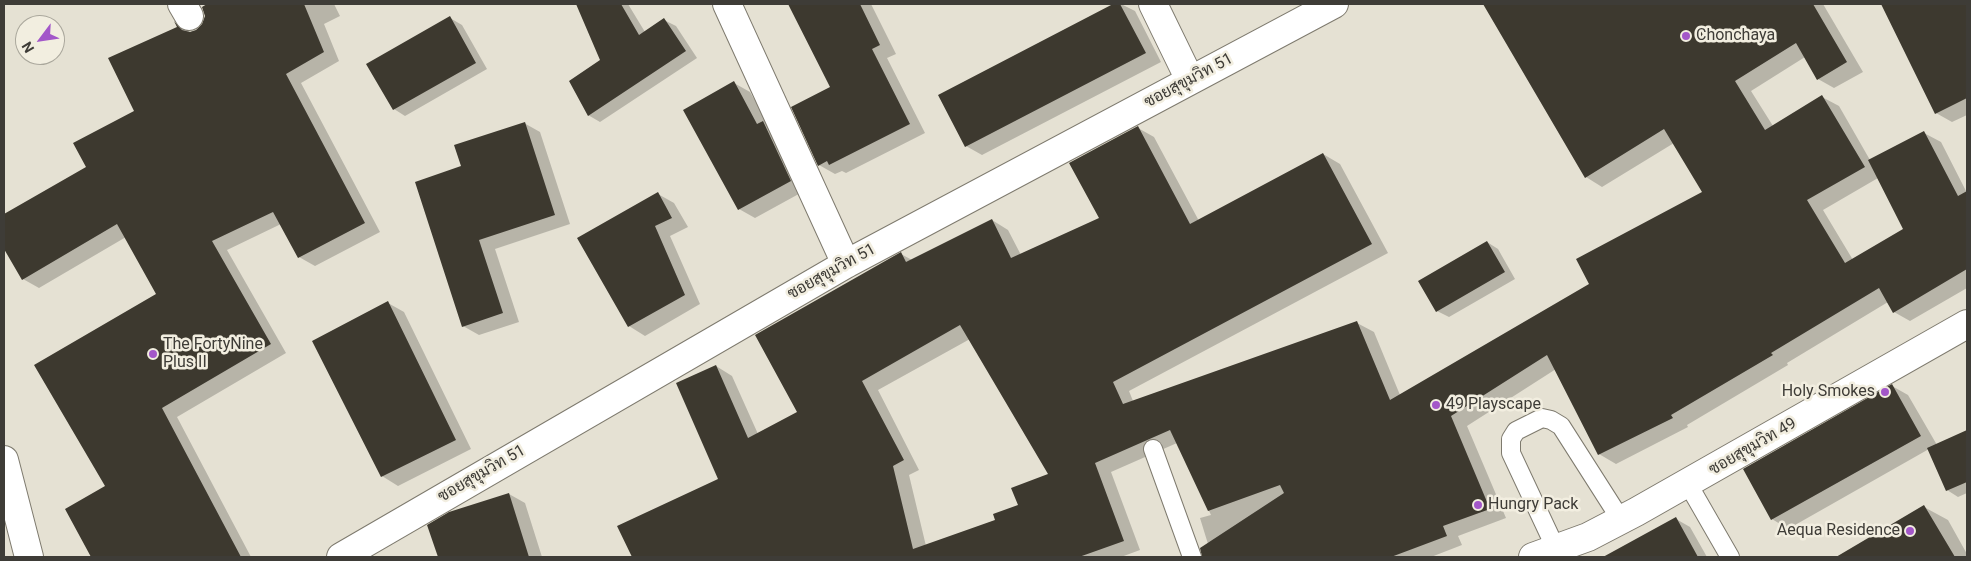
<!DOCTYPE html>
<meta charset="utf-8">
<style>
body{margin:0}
#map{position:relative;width:1971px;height:561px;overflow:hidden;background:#e5e1d3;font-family:Roboto,sans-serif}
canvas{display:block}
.frame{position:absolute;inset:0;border:5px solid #3e3c37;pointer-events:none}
.north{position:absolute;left:15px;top:15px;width:50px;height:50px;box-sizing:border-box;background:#f2eee0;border:1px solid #aaa79c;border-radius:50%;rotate:239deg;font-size:14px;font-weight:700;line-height:20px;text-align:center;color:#3e3c37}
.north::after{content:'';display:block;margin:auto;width:18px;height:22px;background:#a357c9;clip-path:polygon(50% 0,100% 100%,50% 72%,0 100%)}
</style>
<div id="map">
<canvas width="1971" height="561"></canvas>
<div class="frame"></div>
<div class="north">N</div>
</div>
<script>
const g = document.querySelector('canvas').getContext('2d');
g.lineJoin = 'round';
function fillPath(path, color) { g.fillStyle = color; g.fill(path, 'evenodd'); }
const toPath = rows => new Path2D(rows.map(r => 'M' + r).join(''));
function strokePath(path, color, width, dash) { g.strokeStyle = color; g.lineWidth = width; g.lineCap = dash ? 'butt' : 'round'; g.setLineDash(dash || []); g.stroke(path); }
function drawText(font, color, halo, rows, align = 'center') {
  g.font = font + ' Roboto,Sarabun,sans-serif'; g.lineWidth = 5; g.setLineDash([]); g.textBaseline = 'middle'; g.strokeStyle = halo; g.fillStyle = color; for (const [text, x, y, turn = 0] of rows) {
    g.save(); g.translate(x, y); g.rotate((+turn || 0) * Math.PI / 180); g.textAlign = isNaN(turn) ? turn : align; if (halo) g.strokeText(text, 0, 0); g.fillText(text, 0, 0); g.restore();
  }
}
fillPath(toPath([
 [210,4,334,4,340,16,324,24,339,61,301,83,380,232,315,266,299,257,281,224,227,250,286,353,177,417,251,557,92,557,66,510,107,487,158,294,126,237,39,288,23,279,4,246,4,216,87,167,135,112,178,28,177,24,190,32,198,30,204,24,206,15,203,7],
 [577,4,628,4,645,32,664,20,676,26,697,58,600,122,588,115,602,61],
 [789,4,871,4,896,54,887,58,925,133,846,173,842,171,835,174,819,165,832,88],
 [1115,4,1121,4,1135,11,1161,62,982,155,966,146,939,96],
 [1484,4,1823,4,1863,72,1834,88,1818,79,1805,57,1751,91,1773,126,1822,97,1839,106,1870,160,1924,133,1941,142,1967,193,1967,288,1910,321,1894,312,1888,302,1787,363,1788,365,1687,425,1688,427,1616,464,1599,454,1556,369,1467,426,1506,518,1458,536,1462,545,1431,557,1204,557,1201,549,1208,544,1200,518,1211,515,1177,443,1111,472,1140,550,1121,557,633,557,619,526,720,480,716,366,732,376,758,434,798,413,901,254,912,260,992,220,1008,230,1021,255,1101,219,1138,128,1154,137,1199,221,1323,154,1340,164,1388,253,1129,391,1133,401,1357,323,1374,332,1400,395,1591,284,1704,193,1674,143,1602,187,1586,177],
 [1878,178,1904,229,1853,260,1823,210],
 [970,339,1050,475,1019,506,996,520,926,546,909,475,919,470,878,390],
 [1883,4,1967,4,1967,115,1952,122,1936,113],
 [450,18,462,25,487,69,405,116,394,109],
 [734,83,750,92,806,190,755,218,739,209],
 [524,123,540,132,570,224,495,249,519,322,479,335,463,326,463,167],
 [658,194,674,203,688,227,670,236,700,304,645,336,629,326],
 [1487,242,1498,249,1515,279,1449,317,1437,311],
 [388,303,404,312,471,449,398,486,382,476],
 [1892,386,1908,395,1937,445,1967,431,1967,493,1958,497,1947,490,1929,449,1788,529,1772,519],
 [509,494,525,503,542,557,439,557,429,526],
 [1924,507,1948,520,1967,554,1967,557,1838,557],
 [1676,519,1690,527,1707,557,1612,557]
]), '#0003');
fillPath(toPath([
 [207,4,304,4,324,52,286,74,365,223,298,258,273,212,212,241,271,344,162,408,241,557,91,557,65,509,105,486,34,365,156,294,117,224,22,280,4,249,4,214,86,167,73,143,134,111,108,58,177,27,174,21,182,30,190,32,196,30,202,24,205,16,202,7],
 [576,4,621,4,639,35,664,18,686,51,588,116,569,81,600,60],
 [788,4,860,4,880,45,872,49,910,124,829,165,827,161,818,166,791,107,830,87],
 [1113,4,1120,4,1146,53,965,147,938,95],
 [1483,4,1813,4,1847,62,1817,80,1796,43,1735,81,1765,130,1822,95,1865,167,1807,200,1845,263,1903,229,1868,160,1924,131,1958,196,1967,191,1967,269,1893,313,1879,288,1771,353,1773,355,1671,415,1673,418,1598,455,1547,355,1451,416,1490,509,1443,526,1447,536,1391,557,1202,557,1200,548,1284,493,1280,485,1208,511,1170,430,1095,463,1124,541,1079,557,632,557,617,526,718,479,676,383,716,365,748,438,797,412,755,335,901,252,906,262,992,219,1011,258,1099,218,1069,163,1138,126,1190,224,1323,153,1372,244,1113,382,1123,404,1357,321,1390,400,1589,284,1576,259,1702,192,1664,129,1585,178],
 [960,325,1048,474,1011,488,1018,505,993,514,995,520,913,549,893,466,904,460,862,381],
 [1881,4,1967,4,1967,98,1935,114],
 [450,16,476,63,393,110,366,64],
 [734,81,757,124,763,121,791,181,738,210,683,110],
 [525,122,555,215,479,240,503,313,462,327,415,182,461,166,454,145],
 [658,192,672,218,655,226,685,295,628,327,577,238],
 [1487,241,1505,272,1436,312,1418,281],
 [388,301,456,440,381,477,312,341],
 [1892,384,1921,436,1771,520,1743,469],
 [1967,430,1967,482,1946,491,1927,448],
 [509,493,529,557,438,557,427,525,449,512],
 [1924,505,1955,557,1836,557],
 [1676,517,1698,557,1603,557]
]), '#3d392f');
const service = toPath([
 [1153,449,1192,557],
 [1688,484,1730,557],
 [1556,549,1511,453,1511,439,1516,431,1542,418,1551,420,1561,426,1621,520]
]);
const minor = toPath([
 [182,4,189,16],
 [727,4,846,264],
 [1153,4,1190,80],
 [4,460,29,557],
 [341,557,846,264,1334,4],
 [1533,557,1588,537,1636,512,1967,324]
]);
strokePath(service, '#7e7a6e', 20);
strokePath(minor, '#7e7a6e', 30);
strokePath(service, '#fff', 18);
strokePath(minor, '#fff', 28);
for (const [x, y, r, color] of [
 [1686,36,5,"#a357c9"],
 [153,354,5,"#a357c9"],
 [1885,392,5,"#a357c9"],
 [1436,405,5,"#a357c9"],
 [1478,505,5,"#a357c9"],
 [1910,531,5,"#a357c9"]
]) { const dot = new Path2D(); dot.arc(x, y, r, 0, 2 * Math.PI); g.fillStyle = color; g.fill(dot); strokePath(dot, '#f2eee0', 2); }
drawText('16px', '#3e3c37', '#f2eee0', [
 ["Chonchaya",1696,36],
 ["The FortyNine",163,345],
 ["Plus II",163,363],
 ["Holy Smokes",1875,392,"right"],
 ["49 Playscape",1446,405],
 ["Hungry Pack",1488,505],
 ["Aequa Residence",1900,531,"right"]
], 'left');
drawText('16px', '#3e3c37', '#f2eee0', [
 ["ซอยสุขุมวิท 51",1189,81,-28],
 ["ซอยสุขุมวิท 51",832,272,-29],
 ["ซอยสุขุมวิท 49",1753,447,-30],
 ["ซอยสุขุมวิท 51",482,474,-30]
]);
</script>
